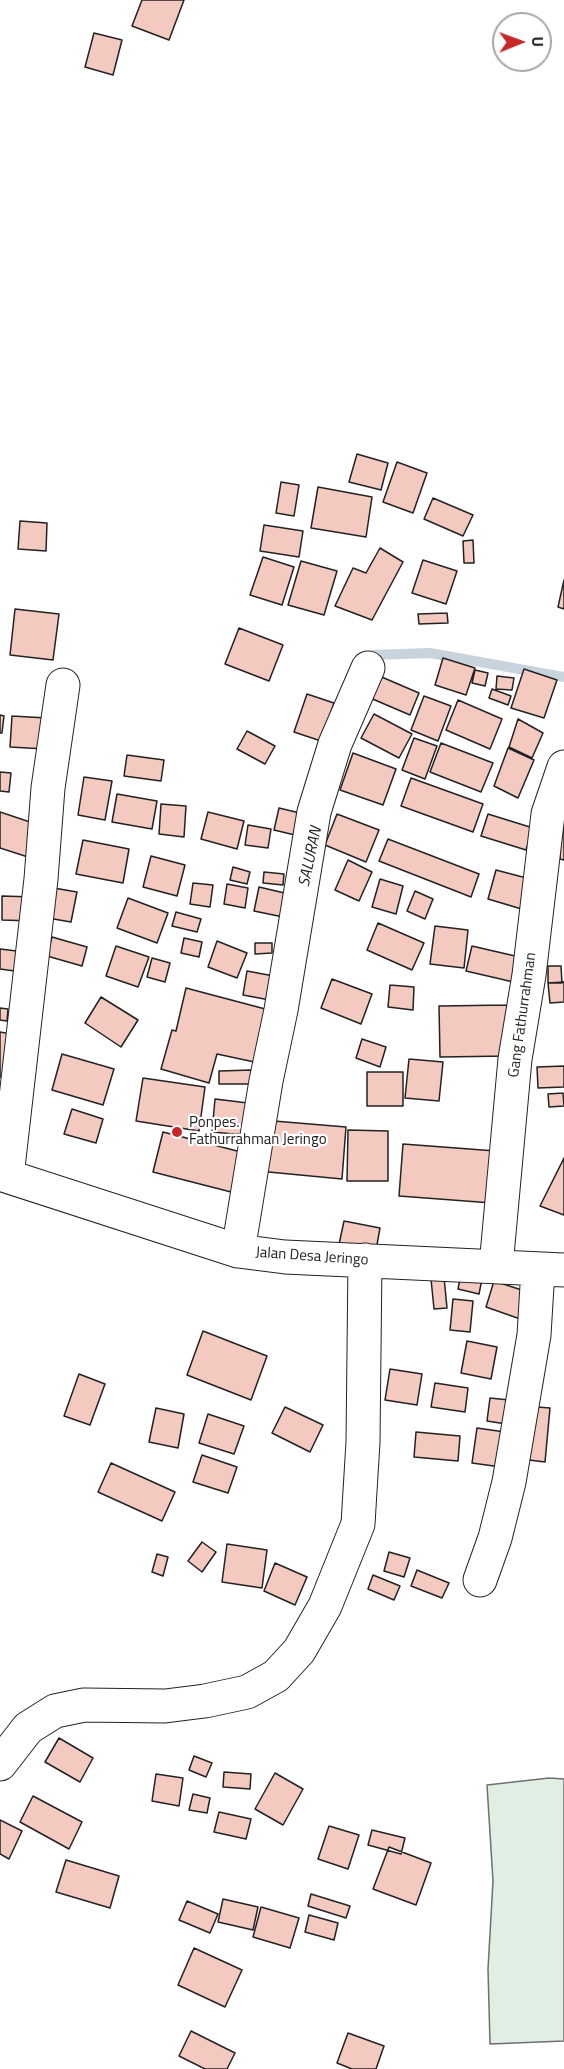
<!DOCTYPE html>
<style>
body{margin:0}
#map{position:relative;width:564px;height:2069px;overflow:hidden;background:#fff;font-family:"Titillium Web",sans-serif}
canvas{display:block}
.north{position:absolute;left:492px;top:12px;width:60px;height:60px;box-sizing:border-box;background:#fff;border:2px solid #a7a7a7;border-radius:50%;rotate:89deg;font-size:16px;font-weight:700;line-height:24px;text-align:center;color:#222}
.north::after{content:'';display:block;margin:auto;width:21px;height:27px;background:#c62828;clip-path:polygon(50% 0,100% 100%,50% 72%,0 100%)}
</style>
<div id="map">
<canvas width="564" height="2069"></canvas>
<div class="north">U</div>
</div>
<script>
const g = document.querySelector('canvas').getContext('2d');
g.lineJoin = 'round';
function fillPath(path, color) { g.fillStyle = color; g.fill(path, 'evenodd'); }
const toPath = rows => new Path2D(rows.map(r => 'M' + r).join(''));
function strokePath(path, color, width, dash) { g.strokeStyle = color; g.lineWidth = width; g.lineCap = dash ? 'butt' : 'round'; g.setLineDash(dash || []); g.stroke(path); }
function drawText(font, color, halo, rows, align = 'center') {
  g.font = font + ' "Titillium Web",sans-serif'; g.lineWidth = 4.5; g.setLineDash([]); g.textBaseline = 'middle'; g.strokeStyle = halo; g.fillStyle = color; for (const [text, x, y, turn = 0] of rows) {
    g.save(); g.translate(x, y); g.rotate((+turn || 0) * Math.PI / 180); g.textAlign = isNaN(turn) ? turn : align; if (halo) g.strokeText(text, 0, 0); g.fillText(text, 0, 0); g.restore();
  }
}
const green = toPath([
 [549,1778,564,1779,564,2041,490,2044,488,1969,493,1881,487,1785,549,1778]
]);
fillPath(green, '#e0efe3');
strokePath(green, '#6f6f6f', 1.5);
strokePath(toPath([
 [368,661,371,655,430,653,564,677]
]), '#c7d3dd', 10);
const building = toPath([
 [142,0,184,0,169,40,132,26,142,0],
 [94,33,122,40,113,75,85,67,94,33],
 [357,454,388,463,381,490,349,482,357,454],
 [397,462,427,473,413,513,383,502,397,462],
 [281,482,299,485,294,516,276,513,281,482],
 [318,487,372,497,366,537,311,528,318,487],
 [433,498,473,515,463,536,424,519,433,498],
 [20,521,47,523,46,551,18,549,20,521],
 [264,525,303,531,299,557,260,551,264,525],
 [473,540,474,563,464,563,463,541,473,540],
 [380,548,403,562,372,620,335,606,353,568,366,573,380,548],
 [263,557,294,567,282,605,250,595,263,557],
 [423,560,457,571,446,604,412,593,423,560],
 [301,561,337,571,324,615,288,605,301,561],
 [564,580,564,609,558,607,564,580],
 [15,609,59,614,53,660,10,655,15,609],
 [447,613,448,623,419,624,418,614,447,613],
 [239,628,283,645,269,681,225,664,239,628],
 [443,658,475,668,466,695,435,685,443,658],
 [524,669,557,680,544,718,511,708,524,669],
 [475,670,488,673,485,686,472,683,475,670],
 [377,675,419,693,410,715,368,697,377,675],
 [497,676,514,678,512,690,496,689,497,676],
 [492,689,511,696,508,705,489,698,492,689],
 [307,694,334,703,321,741,294,732,307,694],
 [424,696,451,706,438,741,411,730,424,696],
 [458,700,502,719,490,749,446,730,458,700],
 [374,714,412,734,399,758,361,738,374,714],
 [0,715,4,716,2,733,0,733,0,715],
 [12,716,47,718,45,749,10,747,12,716],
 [518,719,543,733,532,758,509,747,518,719],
 [247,731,275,746,265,764,237,749,247,731],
 [414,738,437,746,425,779,402,770,414,738],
 [441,743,493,763,481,792,430,772,441,743],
 [508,748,534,760,518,798,494,786,508,748],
 [353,753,396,769,383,805,340,790,353,753],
 [127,755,164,760,161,781,124,776,127,755],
 [0,772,11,773,9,792,0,791,0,772],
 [84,777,112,781,105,820,78,815,84,777],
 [411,778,483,804,473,832,401,806,411,778],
 [117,794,157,801,152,829,112,822,117,794],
 [161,804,186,806,184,837,159,834,161,804],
 [279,808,304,814,299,836,274,830,279,808],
 [0,812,42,826,31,858,0,848,0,812],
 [208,812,244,821,237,849,201,839,208,812],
 [337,814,379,830,366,862,325,845,337,814],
 [488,814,533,828,526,850,481,836,488,814],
 [562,819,564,819,564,860,560,859,562,819],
 [248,825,271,829,268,848,245,845,248,825],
 [388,839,479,874,471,897,379,861,388,839],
 [83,840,129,849,123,883,76,874,83,840],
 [151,856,185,865,177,896,143,887,151,856],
 [348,860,372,872,359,901,335,890,348,860],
 [233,867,250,872,247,884,230,880,233,867],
 [496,870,534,880,525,910,488,899,496,870],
 [264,872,284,874,283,885,263,883,264,872],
 [380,879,403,886,396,914,372,907,380,879],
 [193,883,213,885,210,907,190,904,193,883],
 [227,884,248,888,245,908,224,904,227,884],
 [48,887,77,892,71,922,42,917,48,887],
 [259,887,293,895,288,918,254,911,259,887],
 [415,891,433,899,425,919,407,911,415,891],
 [2,896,34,897,33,921,2,920,2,896],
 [128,898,168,913,157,943,117,928,128,898],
 [176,912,201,919,197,932,172,926,176,912],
 [378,923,424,943,412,970,367,950,378,923],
 [435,926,468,930,464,968,430,964,435,926],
 [52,937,87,947,82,966,47,956,52,937],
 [184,938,202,942,199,957,181,953,184,938],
 [217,941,247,953,237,978,208,967,217,941],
 [255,943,272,943,272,953,255,954,255,943],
 [116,946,149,957,138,987,106,976,116,946],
 [472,946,528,959,522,984,466,971,472,946],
 [0,949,25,952,22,972,0,969,0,949],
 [152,958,170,963,165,982,147,977,152,958],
 [548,966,561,966,562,983,548,983,548,966],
 [247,971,279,977,275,1001,243,995,247,971],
 [332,979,372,994,361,1024,321,1008,332,979],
 [564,982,564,1002,550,1003,548,983,564,982],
 [390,985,414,987,413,1010,388,1007,390,985],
 [186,988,269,1010,259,1063,217,1054,209,1083,161,1069,172,1030,176,1031,186,988],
 [101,997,138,1020,121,1047,85,1023,101,997],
 [508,1005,509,1056,440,1057,439,1006,508,1005],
 [0,1008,8,1009,7,1021,0,1020,0,1008],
 [0,1032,11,1034,2,1077,0,1077,0,1032],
 [362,1039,386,1047,380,1067,356,1058,362,1039],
 [62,1054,114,1069,103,1105,52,1090,62,1054],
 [409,1059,443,1062,439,1101,405,1098,409,1059],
 [564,1066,564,1087,538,1088,537,1067,564,1066],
 [252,1070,252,1084,219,1084,219,1071,252,1070],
 [367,1072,403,1072,403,1106,367,1106,367,1072],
 [143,1078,205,1087,199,1131,136,1121,143,1078],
 [563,1093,564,1106,549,1107,548,1094,563,1093],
 [215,1099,248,1103,245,1135,212,1132,215,1099],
 [72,1109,103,1119,96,1143,64,1134,72,1109],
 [262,1120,346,1127,342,1179,258,1171,262,1120],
 [348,1130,388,1131,388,1181,347,1181,348,1130],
 [163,1132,245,1153,235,1193,153,1172,163,1132],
 [403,1144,496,1151,492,1203,399,1196,403,1144],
 [564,1158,564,1215,540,1206,564,1158],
 [344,1221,380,1228,375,1256,338,1249,344,1221],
 [461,1274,482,1279,479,1294,458,1289,461,1274],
 [444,1277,447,1308,434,1309,431,1279,444,1277],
 [494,1281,534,1294,526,1321,486,1307,494,1281],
 [453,1299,473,1301,470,1332,450,1330,453,1299],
 [203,1331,267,1356,251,1400,187,1375,203,1331],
 [467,1341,497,1347,491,1379,461,1373,467,1341],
 [390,1369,422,1374,417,1405,385,1400,390,1369],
 [79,1374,105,1384,90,1425,64,1416,79,1374],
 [435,1383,468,1388,465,1412,431,1407,435,1383],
 [490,1398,509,1400,506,1424,487,1421,490,1398],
 [525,1406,550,1408,545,1462,521,1459,525,1406],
 [285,1407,323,1425,310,1452,272,1433,285,1407],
 [156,1408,184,1414,178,1448,149,1442,156,1408],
 [208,1414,244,1426,234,1454,199,1443,208,1414],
 [477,1428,505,1432,501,1467,472,1463,477,1428],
 [416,1432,460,1436,458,1461,414,1457,416,1432],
 [202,1455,237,1467,228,1493,193,1482,202,1455],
 [111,1463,175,1492,162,1521,98,1492,111,1463],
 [202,1542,216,1552,202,1572,188,1561,202,1542],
 [227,1544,267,1550,262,1588,222,1582,227,1544],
 [389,1552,410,1558,404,1577,384,1571,389,1552],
 [157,1554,168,1557,163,1576,152,1572,157,1554],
 [275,1563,307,1577,295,1605,264,1591,275,1563],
 [417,1570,449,1583,442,1598,411,1586,417,1570],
 [373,1575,400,1586,394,1600,368,1589,373,1575],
 [59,1738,93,1758,80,1782,45,1762,59,1738],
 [194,1756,212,1763,206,1777,189,1770,194,1756],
 [224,1772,251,1774,250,1789,223,1787,224,1772],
 [275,1773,303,1789,283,1825,255,1809,275,1773],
 [156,1774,183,1778,179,1806,152,1801,156,1774],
 [193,1794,210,1798,207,1813,189,1810,193,1794],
 [33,1796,82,1822,69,1849,20,1822,33,1796],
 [219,1812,251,1819,246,1839,214,1832,219,1812],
 [0,1820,22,1831,9,1859,0,1854,0,1820],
 [329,1826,359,1835,348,1869,318,1859,329,1826],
 [372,1830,405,1838,401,1854,368,1845,372,1830],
 [389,1847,431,1863,416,1905,373,1889,389,1847],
 [66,1860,119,1876,110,1908,56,1892,66,1860],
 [311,1894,350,1906,346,1918,308,1906,311,1894],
 [223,1899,258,1907,253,1930,218,1922,223,1899],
 [187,1901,218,1914,210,1933,179,1920,187,1901],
 [261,1907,299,1918,290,1948,253,1937,261,1907],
 [309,1915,338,1923,334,1940,305,1932,309,1915],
 [194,1948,242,1970,225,2007,178,1985,194,1948],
 [191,2031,235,2053,227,2069,205,2069,179,2056,191,2031],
 [348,2033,384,2046,376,2069,352,2069,337,2063,348,2033]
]);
fillPath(building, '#f3c9c0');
strokePath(building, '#222', 1.5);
const minor = toPath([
 [0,1174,238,1251,285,1257,564,1270],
 [7,1176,41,879,48,788,63,685],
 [238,1251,266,1081,281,1010,314,812,335,744,368,668],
 [496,1266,515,1059,529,975,548,814,564,767],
 [480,1580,495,1538,509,1482,534,1335,538,1269],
 [0,1764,28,1728,55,1711,84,1705,165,1706,205,1701,247,1692,276,1676,299,1651,325,1606,358,1524,363,1442,365,1260]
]);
strokePath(minor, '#222', 35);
strokePath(minor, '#fff', 33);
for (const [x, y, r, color] of [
 [177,1132,6,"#c62828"]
]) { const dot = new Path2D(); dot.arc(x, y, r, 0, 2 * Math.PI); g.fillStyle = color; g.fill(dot); strokePath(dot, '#fff', 2); }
drawText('15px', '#222', '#fff', [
 ["Gang Fathurrahman",523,1015,-82],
 ["Jalan Desa Jeringo",312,1257,4]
]);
drawText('15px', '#222', '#fff', [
 ["Ponpes.",189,1123],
 ["Fathurrahman Jeringo",189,1140]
], 'left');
drawText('italic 16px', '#222', '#fff', [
 ["SALURAN",311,857,-78]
]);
</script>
